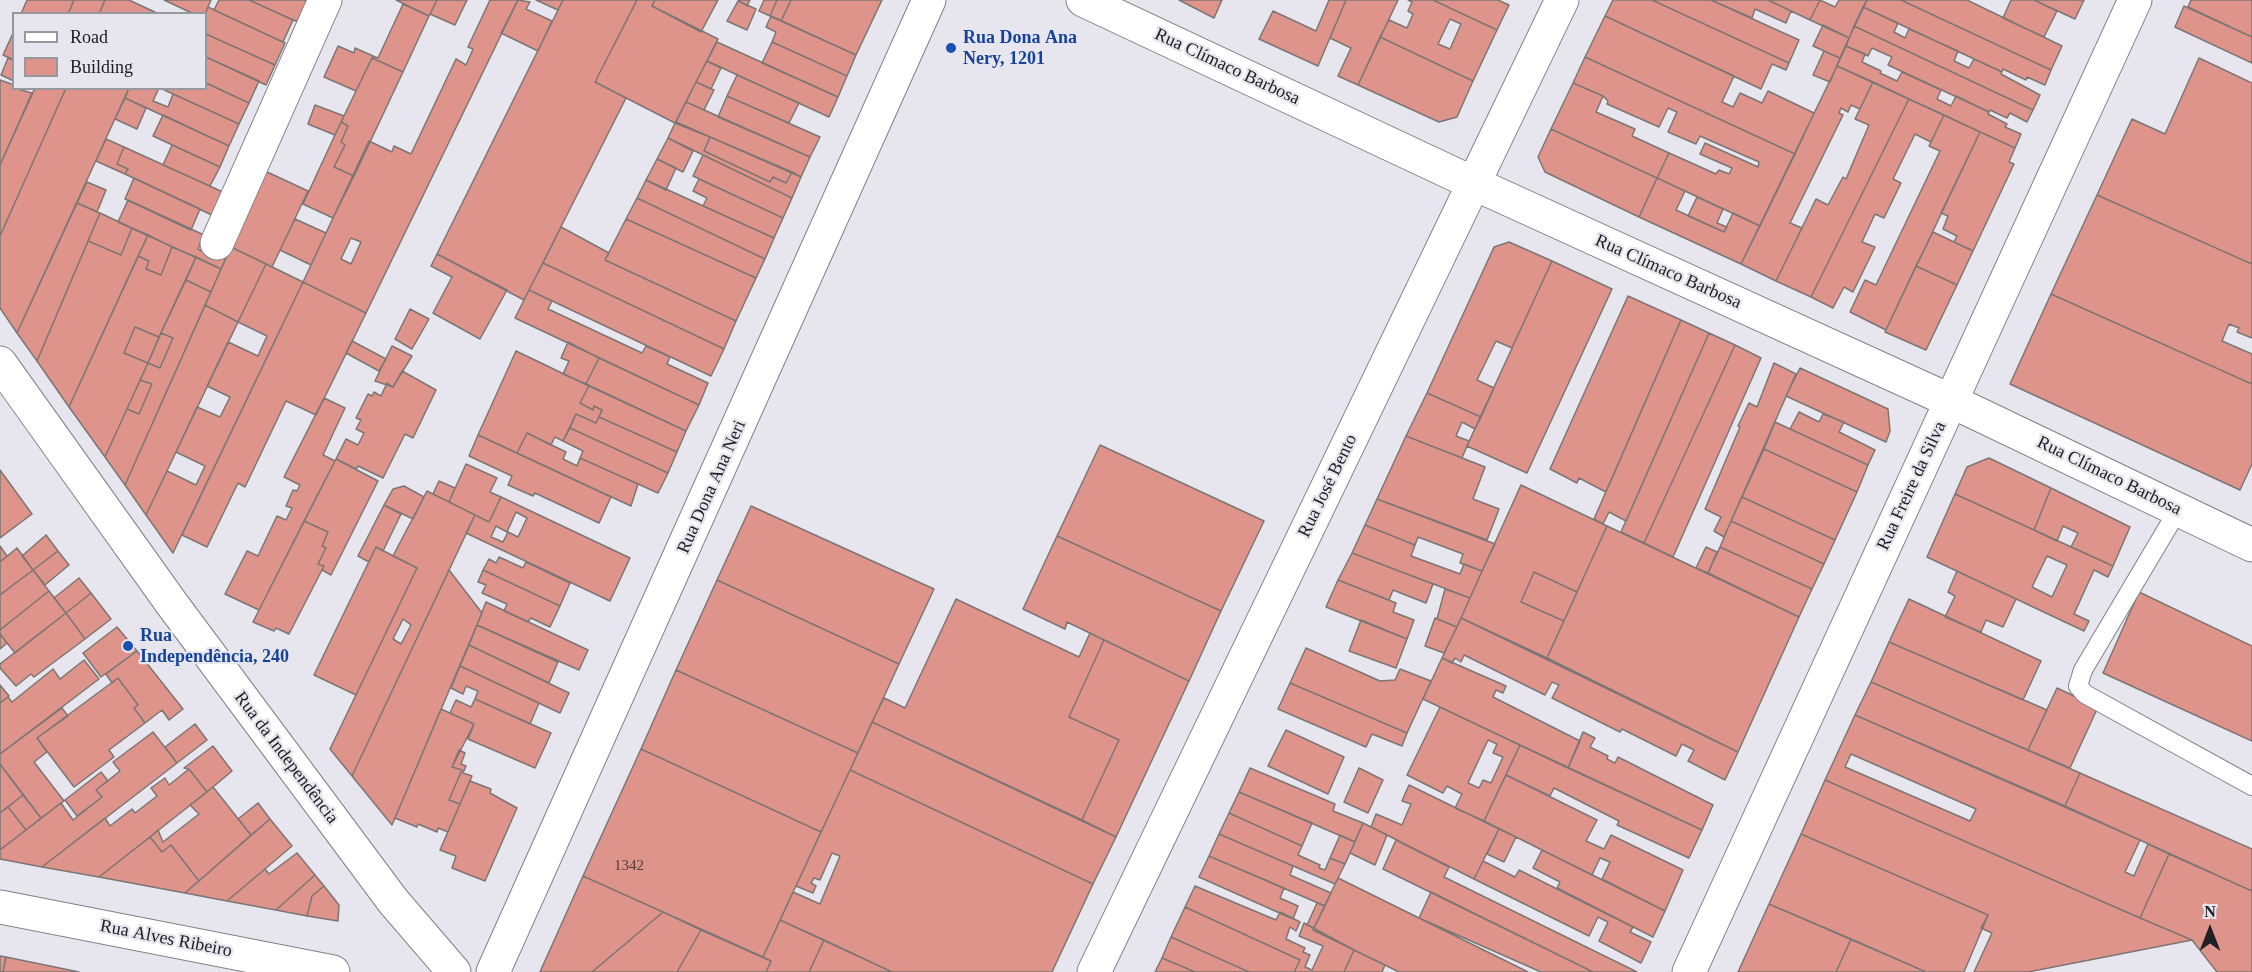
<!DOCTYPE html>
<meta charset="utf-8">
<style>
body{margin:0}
#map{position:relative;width:2252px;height:972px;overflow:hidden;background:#e7e6ee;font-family:Georgia,serif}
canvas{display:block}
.legend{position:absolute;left:12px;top:12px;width:195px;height:78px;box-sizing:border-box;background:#e7e6ee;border:2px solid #98979d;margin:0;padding:8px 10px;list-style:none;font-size:18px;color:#212123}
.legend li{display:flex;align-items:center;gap:12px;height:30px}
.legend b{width:30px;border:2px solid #98979d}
.north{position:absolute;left:2180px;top:900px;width:60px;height:60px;-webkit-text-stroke:4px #e7e6ee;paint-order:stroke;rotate:0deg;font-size:16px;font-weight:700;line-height:24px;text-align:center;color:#212123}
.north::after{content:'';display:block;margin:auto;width:21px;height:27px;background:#212123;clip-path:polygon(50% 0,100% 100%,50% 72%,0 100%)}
</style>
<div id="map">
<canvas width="2252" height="972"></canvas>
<ul class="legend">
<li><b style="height:8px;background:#fff"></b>Road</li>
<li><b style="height:16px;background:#de948b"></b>Building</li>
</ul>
<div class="north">N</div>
</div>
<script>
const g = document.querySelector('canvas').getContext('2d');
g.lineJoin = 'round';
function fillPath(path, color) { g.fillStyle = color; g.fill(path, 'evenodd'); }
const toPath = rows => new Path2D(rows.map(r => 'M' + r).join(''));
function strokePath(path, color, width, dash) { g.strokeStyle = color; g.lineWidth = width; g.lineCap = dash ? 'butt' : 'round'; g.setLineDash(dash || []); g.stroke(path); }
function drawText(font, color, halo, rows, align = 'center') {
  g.font = font + ' Georgia,serif'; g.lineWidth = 4.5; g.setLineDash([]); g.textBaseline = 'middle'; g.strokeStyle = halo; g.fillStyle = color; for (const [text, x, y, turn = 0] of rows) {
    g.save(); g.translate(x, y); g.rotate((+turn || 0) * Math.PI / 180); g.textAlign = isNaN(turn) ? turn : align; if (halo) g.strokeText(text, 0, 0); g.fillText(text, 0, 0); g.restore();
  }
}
const building = toPath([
 [27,0,74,0,68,14,21,14,27,0],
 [74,0,105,0,99,14,68,14,74,0],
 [105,0,129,0,159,14,99,14,105,0],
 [164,0,211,0,205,14,194,14,164,0],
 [219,0,249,0,293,20,283,42,214,10,219,0],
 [249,0,304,0,310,2,300,23,249,0],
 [396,0,437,0,429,16,396,0],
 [437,0,467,0,455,25,430,14,437,0],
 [490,0,518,0,366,313,303,282,369,141,392,152,394,146,411,154,456,59,466,65,473,49,468,47,490,0],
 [351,238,361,242,351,264,341,259,351,238],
 [518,0,530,2,526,9,552,21,538,51,501,33,518,0],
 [536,0,563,0,558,10,536,0],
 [563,0,637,0,595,82,626,98,524,300,437,254,563,0],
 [637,0,655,0,652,6,718,39,675,123,595,82,637,0],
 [655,0,718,0,701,32,652,6,655,0],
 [738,0,750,0,747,6,738,0],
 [764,0,777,0,770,16,759,11,764,0],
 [777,0,791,0,781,21,770,16,777,0],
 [791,0,882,0,856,55,781,21,791,0],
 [1179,0,1222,0,1214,18,1179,0],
 [1329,0,1346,0,1318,66,1259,39,1273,11,1316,31,1329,0],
 [1346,0,1398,0,1358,85,1338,76,1351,48,1330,38,1346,0],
 [1408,0,1433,0,1497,30,1473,81,1380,37,1389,20,1407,28,1413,14,1408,11,1412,2,1408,0],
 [1450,19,1461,24,1450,49,1438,44,1450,19],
 [1433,0,1498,0,1509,5,1497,30,1433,0],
 [1613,0,1652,0,1789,63,1786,70,1772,64,1761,89,1605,16,1613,0],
 [1652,0,1711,0,1799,40,1789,63,1652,0],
 [1711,0,1768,0,1791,11,1786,23,1755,9,1752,18,1711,0],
 [1768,0,1820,0,1810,20,1768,0],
 [1820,0,1835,7,1839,0,1867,0,1849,38,1810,20,1820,0],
 [1867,0,1901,0,2051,70,2045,85,2027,77,2026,80,2003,69,2002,72,1863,7,1867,0],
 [1901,0,1967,0,2062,46,2051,70,1901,0],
 [2011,0,2034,0,2057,11,2044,37,2003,18,2011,0],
 [2034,0,2084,0,2075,19,2034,0],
 [2191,0,2252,0,2252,37,2188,7,2191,0],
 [738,1,756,9,747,30,727,21,738,1],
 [403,4,429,16,403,72,372,58,373,56,378,58,403,4],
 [2184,6,2252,37,2252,63,2175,27,2184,6],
 [208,7,285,43,275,65,206,34,205,14,208,7],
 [1863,7,1898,23,1894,32,1905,38,1909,29,1958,51,1954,61,1969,68,1974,59,2002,72,2001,74,2040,95,2033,110,1854,26,1863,7],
 [771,16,856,55,847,76,772,42,776,32,766,27,771,16],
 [1605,16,1734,76,1722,102,1733,107,1740,93,1762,103,1768,91,1814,113,1795,154,1585,57,1605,16],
 [1823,25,1849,38,1840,58,1813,46,1823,25],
 [1854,26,2033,110,2027,122,2010,113,2007,118,1990,110,1989,112,1888,65,1892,57,1872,48,1868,56,1846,46,1854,26],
 [14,31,14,60,3,55,14,31],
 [206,34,275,65,266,85,206,57,206,34],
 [1380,37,1473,81,1457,117,1439,122,1358,85,1380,37],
 [717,42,838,97,829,117,707,61,717,42],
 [772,42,847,76,838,97,762,63,772,42],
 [338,46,354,53,355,48,373,56,356,91,324,77,338,46],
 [1846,46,1865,54,1862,62,1881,71,1880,73,1897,81,1902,72,1941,90,1937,99,1951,106,1956,96,1989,112,1988,114,2007,124,2005,127,2021,134,2015,148,1837,66,1846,46],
 [1824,51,1840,58,1830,82,1813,75,1824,51],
 [206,57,259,81,249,103,206,83,206,57],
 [1585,57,1795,154,1760,226,1657,178,1669,153,1716,174,1719,170,1729,174,1732,168,1700,154,1705,143,1758,167,1759,162,1700,136,1696,144,1668,132,1677,112,1668,108,1659,127,1607,104,1608,101,1603,96,1573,83,1585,57],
 [8,58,14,60,14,81,1,75,8,58],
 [372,58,403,72,354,176,334,167,345,145,341,142,348,126,341,122,372,58],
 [2199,58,2252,83,2252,264,2097,195,2132,119,2165,134,2199,58],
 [707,61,721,68,711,89,696,82,707,61],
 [1837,66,1873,82,1860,109,1851,105,1848,112,1841,108,1839,113,1843,115,1790,223,1802,228,1776,281,1741,264,1837,66],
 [737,75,799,103,789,123,727,96,737,75],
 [0,80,14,85,14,88,32,93,0,165,0,80],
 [696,82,714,90,704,110,686,102,696,82],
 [1873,82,1909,99,1811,297,1776,281,1816,199,1828,205,1843,177,1846,179,1869,125,1855,119,1873,82],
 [206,83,249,103,239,124,160,88,206,88,206,83],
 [1573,83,1603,96,1596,112,1635,129,1632,136,1669,153,1657,178,1551,129,1573,83],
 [35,88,66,88,0,236,0,165,35,88],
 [66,88,129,88,17,333,0,308,0,236,66,88],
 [129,88,159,88,153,101,168,107,173,94,239,124,229,146,125,98,129,88],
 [727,96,820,137,810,157,718,117,727,96],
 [125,98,146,108,137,129,115,119,125,98],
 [1909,99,1944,115,1931,142,1915,134,1893,179,1901,183,1884,218,1875,214,1862,242,1875,247,1853,292,1844,287,1833,308,1811,297,1909,99],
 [686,102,810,157,801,177,676,122,686,102],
 [315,105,344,116,335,135,308,124,315,105],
 [163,115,229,146,220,167,153,136,163,115],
 [1944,115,1980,132,1886,330,1850,312,1865,280,1876,285,1940,151,1929,146,1944,115],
 [341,122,348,126,341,142,345,145,334,167,354,176,333,218,303,204,341,122],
 [675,123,710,137,704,151,770,182,773,177,786,183,792,172,801,177,792,198,668,138,675,123],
 [1551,129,1657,178,1639,217,1545,172,1538,157,1551,129],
 [1980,132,2015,148,2009,162,2014,164,1973,251,1954,242,1957,236,1943,229,1948,216,1941,213,1980,132],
 [710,137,792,172,786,183,773,177,770,182,704,151,710,137],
 [668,138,693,151,683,172,657,159,668,138],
 [106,139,124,147,117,164,128,169,125,174,96,161,106,139],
 [172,145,220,167,210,186,163,165,172,145],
 [124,147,225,193,214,216,125,174,128,169,117,164,124,147],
 [703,155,792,198,783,218,693,176,703,155],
 [657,159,676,168,666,190,646,180,657,159],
 [265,171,308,191,272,267,231,247,265,171],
 [134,178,200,209,191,230,125,199,134,178],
 [1657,178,1685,191,1676,210,1724,232,1733,213,1760,226,1741,264,1639,217,1657,178],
 [699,179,783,218,774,238,703,206,707,198,693,191,699,179],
 [646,180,774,238,765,259,637,198,646,180],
 [87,182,106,190,97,212,77,203,87,182],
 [2097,195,2252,264,2252,338,2237,332,2239,328,2229,324,2222,341,2252,354,2252,384,2051,294,2097,195],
 [1697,197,1723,209,1717,223,1727,227,1724,232,1688,216,1697,197],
 [637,198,765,259,756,278,626,219,637,198],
 [128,200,204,235,198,249,207,253,228,253,221,269,118,222,128,200],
 [77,203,100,213,37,361,17,333,77,203],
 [100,213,132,228,121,255,88,241,100,213],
 [295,219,326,233,311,265,280,250,295,219],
 [626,219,756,278,736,321,605,260,626,219],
 [561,227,609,253,605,260,736,321,724,349,543,263,561,227],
 [132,228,148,235,69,407,37,361,88,241,121,255,132,228],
 [1933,232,1973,251,1957,285,1916,266,1933,232],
 [148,235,172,247,161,275,146,269,149,261,138,256,148,235],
 [1509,242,1552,261,1512,348,1496,341,1477,380,1494,388,1481,417,1427,393,1494,247,1509,242],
 [172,247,196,257,159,337,135,327,124,353,148,363,105,457,69,407,138,256,149,261,146,269,161,275,172,247],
 [231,247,266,264,238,322,205,305,231,247],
 [437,254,507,290,480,339,433,313,452,277,431,266,437,254],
 [196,257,221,269,211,292,186,280,196,257],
 [1552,261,1612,289,1527,473,1467,446,1552,261],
 [543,263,724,349,711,376,529,290,543,263],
 [266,264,303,282,173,553,146,515,167,471,196,485,205,466,176,452,197,407,220,417,230,397,207,386,228,342,258,356,267,336,238,322,266,264],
 [1916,266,1957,285,1926,350,1885,332,1916,266],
 [186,280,211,292,125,485,105,457,127,409,139,414,152,384,140,380,148,363,160,368,173,338,161,333,186,280],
 [303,282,366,313,316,415,286,401,245,487,238,483,207,547,182,535,303,282],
 [529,290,552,301,548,309,642,353,646,346,670,357,667,364,708,383,699,405,515,318,529,290],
 [2051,294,2252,384,2252,464,2240,490,2010,384,2051,294],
 [1628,296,1681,320,1606,492,1579,478,1577,483,1550,469,1628,296],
 [205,305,238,322,146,515,125,485,205,305],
 [410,309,429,319,412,349,395,339,410,309],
 [1681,320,1709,333,1626,521,1609,512,1603,524,1594,519,1681,320],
 [135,327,159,337,148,363,124,353,135,327],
 [161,333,173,338,160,368,148,363,161,333],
 [1709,333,1735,345,1644,543,1621,532,1709,333],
 [352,341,386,359,379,371,346,353,352,341],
 [568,342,599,358,586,384,563,374,569,361,561,358,568,342],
 [1735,345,1761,358,1673,557,1644,543,1735,345],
 [392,346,412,356,393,387,375,381,392,346],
 [516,351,589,386,580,403,593,410,594,406,602,410,596,423,576,414,563,441,555,437,551,445,527,433,517,453,478,435,516,351],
 [599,358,699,405,686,431,586,384,599,358],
 [1774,363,1796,374,1724,537,1714,531,1721,517,1705,509,1740,427,1738,426,1749,403,1757,407,1774,363],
 [1800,368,1888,409,1890,431,1886,442,1786,396,1800,368],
 [402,371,436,390,413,438,405,434,383,478,358,466,356,469,336,459,346,439,358,445,364,433,356,429,361,420,356,418,368,394,372,396,374,392,381,396,387,383,393,387,402,371],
 [140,380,152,384,139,414,127,409,140,380],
 [589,386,686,431,677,452,599,417,602,410,594,406,593,410,580,403,589,386],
 [1427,393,1481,417,1475,429,1462,422,1456,436,1469,441,1462,458,1406,436,1427,393],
 [324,398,345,408,323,455,335,461,259,610,225,594,247,551,258,556,277,516,286,520,292,508,286,506,293,490,297,491,300,485,284,477,324,398],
 [1799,412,1819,422,1823,414,1844,422,1839,432,1875,450,1868,465,1790,429,1799,412],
 [576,414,596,423,599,417,677,452,668,473,570,428,576,414],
 [1775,422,1868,465,1857,492,1764,449,1775,422],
 [570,428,668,473,658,493,580,458,583,451,563,441,570,428],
 [527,433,566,452,563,459,577,466,580,458,638,484,631,506,517,453,527,433],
 [478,435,611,497,599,523,535,493,533,496,508,485,512,476,469,456,478,435],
 [1406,436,1485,467,1473,499,1499,509,1487,540,1377,499,1406,436],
 [1100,445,1264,521,1221,611,1057,536,1100,445],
 [1764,449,1857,492,1835,540,1742,497,1764,449],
 [1989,458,2051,488,2034,530,1955,494,1967,467,1989,458],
 [336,459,378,481,331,575,322,570,324,566,318,564,326,548,322,546,328,532,304,521,336,459],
 [466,464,497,478,490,492,501,497,489,522,449,502,466,464],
 [0,470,32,514,0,538,0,470],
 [439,481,455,488,449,502,433,494,439,481],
 [1521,485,1607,526,1577,592,1534,572,1521,602,1564,621,1547,658,1461,618,1521,485],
 [404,486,424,497,413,519,384,505,393,489,404,486],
 [2051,488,2130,527,2113,566,2071,547,2078,533,2063,526,2057,541,2034,530,2051,488],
 [427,491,475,515,352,776,330,749,417,568,393,556,427,491],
 [403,619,411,625,401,644,393,639,403,619],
 [1955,494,2113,566,2108,577,2094,570,2074,614,2089,621,2084,631,1927,557,1955,494],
 [2047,556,2067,565,2052,597,2032,587,2047,556],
 [501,497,630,558,610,601,466,533,475,515,489,522,501,497],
 [516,512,527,518,518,537,508,532,503,542,491,537,496,526,507,532,516,512],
 [1742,497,1835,540,1824,564,1731,521,1742,497],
 [1377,499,1495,544,1482,571,1460,563,1463,554,1418,537,1415,545,1365,525,1377,499],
 [384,505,401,514,383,551,376,547,369,562,358,556,384,505],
 [751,506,934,589,899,664,717,580,751,506],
 [304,521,328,532,322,546,326,548,318,564,324,566,289,634,276,628,274,631,253,622,304,521],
 [1731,521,1824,564,1812,589,1720,547,1731,521],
 [1365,525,1415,545,1411,556,1460,574,1464,564,1482,571,1470,598,1352,553,1365,525],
 [1607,526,1799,617,1738,752,1547,658,1607,526],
 [46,535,58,551,33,570,22,556,46,535],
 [1057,536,1221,611,1189,681,1067,622,1065,629,1023,609,1057,536],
 [0,546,7,556,0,562,0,546],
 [376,547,417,568,356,695,314,675,376,547],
 [1706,547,1717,552,1708,573,1696,568,1706,547],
 [1720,547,1812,589,1799,617,1708,573,1720,547],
 [17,548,33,570,0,595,0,562,17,548],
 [58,551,69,565,45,585,33,570,58,551],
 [1352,553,1433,584,1426,603,1393,590,1389,600,1338,580,1352,553],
 [499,557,523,568,526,562,570,583,560,606,483,570,489,559,496,563,499,557],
 [33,570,49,591,0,630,0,595,33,570],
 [449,570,482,613,392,825,352,776,449,570],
 [483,570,560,606,550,627,531,618,528,622,504,611,507,604,482,593,486,585,478,582,483,570],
 [1957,571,2016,599,2003,627,1986,620,1981,632,1945,617,1955,596,1948,592,1957,571],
 [1534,572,1577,592,1564,621,1521,602,1534,572],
 [79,578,91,593,66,613,54,598,79,578],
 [717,580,899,664,858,753,676,670,717,580],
 [1338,580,1396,603,1393,612,1414,620,1407,639,1326,607,1338,580],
 [1445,589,1470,598,1457,627,1437,619,1445,589],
 [49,591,66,613,15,653,0,634,0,630,49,591],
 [2139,592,2252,646,2252,741,2103,673,2139,592],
 [91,593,111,619,85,639,66,613,91,593],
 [956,599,1079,657,1090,633,1104,640,1069,717,1119,740,1082,820,872,722,884,698,905,708,956,599],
 [1909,599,2041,661,2023,700,1889,642,1909,599],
 [486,602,588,650,579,670,477,625,486,602],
 [66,613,85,639,34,677,31,674,16,686,0,668,0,664,66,613],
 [1435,618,1457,627,1444,653,1425,646,1435,618],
 [1461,618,1738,752,1725,780,1688,761,1694,750,1682,744,1676,756,1622,729,1620,732,1552,698,1559,685,1552,682,1545,695,1464,655,1461,662,1455,658,1452,663,1442,658,1461,618],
 [1361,620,1407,639,1396,668,1349,651,1361,620],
 [477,625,558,662,549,683,469,645,477,625],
 [117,627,137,651,101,677,83,653,117,627],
 [0,634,7,643,0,649,0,634],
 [1104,640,1189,681,1116,837,1082,820,1119,740,1069,717,1104,640],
 [1889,642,2047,710,2028,750,1871,682,1889,642],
 [469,645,569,693,560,713,460,666,469,645],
 [1306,648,1380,681,1395,680,1400,669,1431,681,1407,733,1290,683,1306,648],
 [137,651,183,709,169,720,162,710,145,723,134,708,138,705,118,678,112,683,106,674,137,651],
 [1442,658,1506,686,1503,693,1496,690,1493,697,1580,741,1568,768,1423,699,1442,658],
 [84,660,99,679,0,754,0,703,8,697,12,702,53,669,60,679,84,660],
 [460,666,539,703,530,724,475,699,478,691,466,686,463,694,451,688,460,666],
 [676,670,858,753,821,832,641,749,676,670],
 [118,678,138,705,134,708,145,723,109,750,114,757,74,787,37,738,118,678],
 [1871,682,2080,773,2065,806,1855,715,1871,682],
 [1290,683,1407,733,1402,746,1372,734,1366,747,1278,709,1290,683],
 [0,685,9,696,0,703,0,685],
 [2057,688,2098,707,2070,768,2028,750,2057,688],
 [475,699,551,733,535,768,468,739,474,724,450,713,456,700,471,707,475,699],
 [1440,707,1520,745,1484,821,1455,808,1462,794,1447,786,1443,793,1407,775,1440,707],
 [1488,740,1497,744,1493,753,1503,757,1491,783,1483,780,1479,788,1468,783,1488,740],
 [62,708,68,716,37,738,47,752,34,762,64,801,41,818,0,764,0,754,62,708],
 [441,709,474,724,452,767,462,770,449,800,460,804,448,832,438,828,437,832,418,824,417,827,395,818,441,709],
 [1855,715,2140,840,2125,872,2134,876,2148,844,2169,854,2140,918,1825,780,1855,715],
 [1851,754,1976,809,1970,821,1845,767,1851,754],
 [872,722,1116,837,1093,884,850,770,872,722],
 [195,724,207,740,177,763,165,747,195,724],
 [1286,730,1344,757,1328,794,1268,766,1286,730],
 [153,732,177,763,42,867,0,859,0,850,61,803,73,820,102,797,96,790,120,771,113,762,153,732],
 [1583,732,1595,738,1590,747,1608,756,1607,759,1615,763,1618,757,1713,805,1702,830,1568,768,1583,732],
 [1520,745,1702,830,1689,858,1617,825,1619,821,1554,788,1550,796,1506,775,1520,745],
 [213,746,232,771,207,792,189,769,184,768,213,746],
 [641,749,821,832,763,957,583,876,641,749],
 [459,750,465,753,461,764,466,766,463,773,472,776,460,804,449,800,462,770,452,767,459,750],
 [0,764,23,795,0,813,0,764],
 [1250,768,1335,804,1333,811,1363,823,1355,842,1239,792,1250,768],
 [1359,768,1383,780,1368,813,1344,802,1359,768],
 [189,769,207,792,99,877,42,867,105,818,110,826,132,809,135,813,157,796,151,788,165,778,169,785,189,769],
 [850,770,1093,884,1052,972,892,972,780,920,793,892,820,904,840,856,832,853,820,880,814,878,811,883,816,886,813,893,796,886,850,770],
 [101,772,108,781,96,790,102,797,77,816,65,800,101,772],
 [2080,773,2252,849,2252,891,2065,806,2080,773],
 [1506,775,1597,820,1586,841,1604,849,1611,835,1683,870,1665,911,1602,879,1610,862,1600,858,1592,875,1484,821,1506,775],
 [1825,780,2140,918,2192,940,2028,972,1974,972,1992,933,1981,928,1988,915,1801,834,1825,780],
 [470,781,491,789,490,793,517,808,485,881,452,868,456,856,440,850,470,781],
 [1409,785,1499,829,1474,879,1371,827,1376,814,1402,825,1411,804,1402,801,1409,785],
 [213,787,251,835,199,881,171,845,162,852,150,837,158,830,163,842,199,814,190,805,213,787],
 [1239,792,1312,823,1302,846,1229,813,1239,792],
 [23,795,41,818,26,830,8,807,23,795],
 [258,803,270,819,251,835,238,819,258,803],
 [8,807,26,830,0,850,0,813,8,807],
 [1229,813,1302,846,1298,855,1320,865,1319,868,1325,870,1330,858,1345,864,1335,884,1219,834,1229,813],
 [270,819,292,846,265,869,227,901,185,893,270,819],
 [1363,823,1387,835,1375,865,1350,853,1363,823],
 [1499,829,1516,837,1504,862,1487,854,1499,829],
 [1219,834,1293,866,1290,875,1331,893,1325,906,1209,856,1219,834],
 [1801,834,1988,915,1964,972,1926,972,1769,904,1801,834],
 [1340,835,1355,842,1345,864,1330,858,1340,835],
 [150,837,162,852,171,845,199,881,185,893,99,877,150,837],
 [1396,840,1449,867,1444,877,1637,972,1593,972,1383,869,1396,840],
 [1542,850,1665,911,1653,937,1557,888,1560,882,1533,868,1542,850],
 [297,853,315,875,276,910,227,901,265,869,269,874,297,853],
 [2169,854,2252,891,2252,972,2217,972,2192,940,2140,918,2169,854],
 [1209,856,1284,888,1280,898,1298,906,1293,919,1199,877,1209,856],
 [1483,861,1515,877,1519,870,1633,927,1630,932,1651,942,1641,963,1599,941,1608,922,1598,917,1589,936,1474,879,1483,861],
 [315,875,324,886,312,896,307,916,276,910,315,875],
 [583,876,663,912,592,972,540,972,583,876],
 [1338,878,1419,918,1528,972,1399,972,1354,950,1313,930,1338,878],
 [324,886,339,905,338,921,307,916,312,896,324,886],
 [1195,886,1276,920,1280,912,1300,922,1296,931,1290,927,1286,939,1305,948,1303,952,1310,955,1305,967,1312,970,1323,946,1299,936,1304,923,1354,950,1344,972,1294,972,1300,960,1185,907,1195,886],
 [1431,892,1593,972,1541,972,1419,918,1431,892],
 [1317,903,1325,906,1314,928,1307,925,1317,903],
 [1769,904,1851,939,1836,972,1738,972,1769,904],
 [1185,907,1300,960,1294,972,1249,972,1171,937,1185,907],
 [663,912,701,930,677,972,592,972,663,912],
 [780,920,824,940,809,972,766,972,771,961,763,957,780,920],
 [701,930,771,961,766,972,677,972,701,930],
 [1171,937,1249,972,1195,972,1162,958,1171,937],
 [1851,939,1926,972,1836,972,1851,939],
 [824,940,892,972,809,972,824,940],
 [1354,950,1385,965,1382,972,1344,972,1354,950],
 [0,956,6,957,3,972,0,972,0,956],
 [6,957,79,972,3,972,6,957],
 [1162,958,1195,972,1155,972,1162,958]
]);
fillPath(building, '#de948b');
strokePath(building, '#7d7574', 1.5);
const lane = toPath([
 [2178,510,2083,670,2078,686,2085,694,2252,786]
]);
const street = toPath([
 [217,243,325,0],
 [0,907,333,972],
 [493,972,929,0],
 [1094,972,1562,0],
 [1689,972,2135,0]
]);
const secondary = toPath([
 [1083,0,1475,184,1951,401,2252,545],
 [0,363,172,604,393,901,454,972]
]);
strokePath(lane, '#818087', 20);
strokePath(street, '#818087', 35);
strokePath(secondary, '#818087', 35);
strokePath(lane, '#fff', 18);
strokePath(street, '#fff', 33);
strokePath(secondary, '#fff', 33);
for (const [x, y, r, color] of [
 [951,48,6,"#1a4fb4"],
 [128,646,6,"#1a4fb4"]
]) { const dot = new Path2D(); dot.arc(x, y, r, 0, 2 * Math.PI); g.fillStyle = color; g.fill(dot); strokePath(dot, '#e7e6ee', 2); }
drawText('15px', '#503e3d', null, [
 ["1342",629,866]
]);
drawText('bold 18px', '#164399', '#e7e6ee', [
 ["Rua Dona Ana",963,38],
 ["Nery, 1201",963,59],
 ["Rua",140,636],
 ["Independência, 240",140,657]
], 'left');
drawText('18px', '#212123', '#e7e6ee', [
 ["Rua Clímaco Barbosa",1227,67,25],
 ["Rua Clímaco Barbosa",1668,272,24],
 ["Rua Clímaco Barbosa",2109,476,26],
 ["Rua José Bento",1328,486,-64],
 ["Rua Freire da Silva",1912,486,-65],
 ["Rua Dona Ana Neri",712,487,-66],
 ["Rua da Independência",286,758,53],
 ["Rua Alves Ribeiro",166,939,11]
]);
</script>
